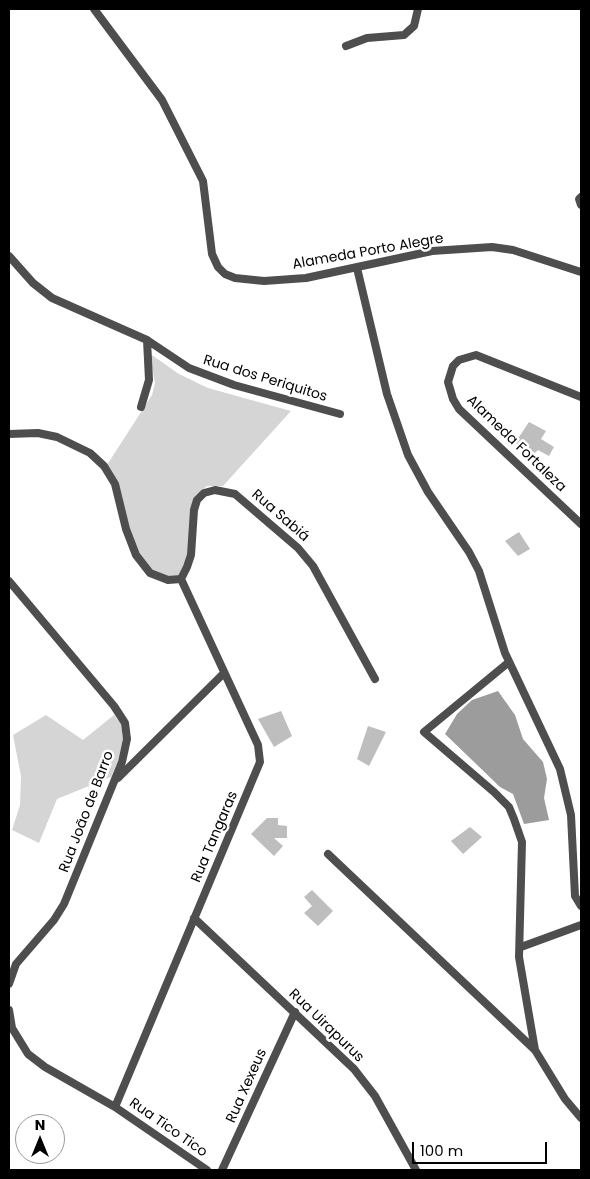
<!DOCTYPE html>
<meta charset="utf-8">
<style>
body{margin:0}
#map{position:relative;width:590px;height:1179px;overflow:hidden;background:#fff;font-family:Poppins,sans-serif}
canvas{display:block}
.frame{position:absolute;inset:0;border:10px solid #000;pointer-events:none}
.north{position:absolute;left:15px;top:1114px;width:50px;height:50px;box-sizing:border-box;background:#fff;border:1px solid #999;border-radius:50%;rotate:0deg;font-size:14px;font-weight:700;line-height:20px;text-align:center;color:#000}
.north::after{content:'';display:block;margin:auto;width:18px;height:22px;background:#000;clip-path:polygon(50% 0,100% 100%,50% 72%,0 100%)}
.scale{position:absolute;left:412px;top:1142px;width:135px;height:22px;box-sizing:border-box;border:2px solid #000;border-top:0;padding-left:6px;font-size:15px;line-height:18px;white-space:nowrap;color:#000;-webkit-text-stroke:4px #fff;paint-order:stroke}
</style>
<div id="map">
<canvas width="590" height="1179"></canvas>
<div class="frame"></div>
<div class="north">N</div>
<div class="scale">100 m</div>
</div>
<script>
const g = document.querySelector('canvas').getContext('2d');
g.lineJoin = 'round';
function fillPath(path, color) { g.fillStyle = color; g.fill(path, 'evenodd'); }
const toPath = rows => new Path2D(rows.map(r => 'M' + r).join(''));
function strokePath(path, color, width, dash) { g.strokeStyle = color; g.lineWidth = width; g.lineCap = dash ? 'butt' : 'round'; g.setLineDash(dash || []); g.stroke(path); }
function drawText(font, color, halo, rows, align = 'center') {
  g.font = font + ' Poppins,sans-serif'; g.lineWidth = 5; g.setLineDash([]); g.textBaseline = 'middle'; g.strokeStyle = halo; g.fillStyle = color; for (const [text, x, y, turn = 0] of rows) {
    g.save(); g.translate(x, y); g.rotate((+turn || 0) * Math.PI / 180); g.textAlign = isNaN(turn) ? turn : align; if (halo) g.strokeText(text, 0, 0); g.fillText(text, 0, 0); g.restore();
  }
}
fillPath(toPath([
 [149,353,179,374,208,388,291,411,223,486,207,486,196,495,191,509,188,555,182,573,176,578,168,578,152,570,139,554,105,468,152,395,155,383],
 [46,715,83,740,114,715,121,724,123,739,118,761,111,777,57,799,39,843,12,830,20,805,21,776,13,735]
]), '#d5d5d5');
fillPath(toPath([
 [498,691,515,715,523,739,543,762,547,779,544,798,549,820,524,824,513,794,500,787,445,734,457,714,472,700]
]), '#9c9c9c');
fillPath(toPath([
 [529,422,546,431,541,439,554,447,549,456,538,450,534,454,515,443],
 [519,532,530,549,518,556,505,541],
 [281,711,292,736,274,747,258,719],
 [368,726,386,732,369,766,357,759],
 [267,818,278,818,278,825,287,826,287,838,274,838,283,846,274,856,251,834],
 [470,827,482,837,463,854,451,841],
 [312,890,333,911,318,926,304,913,312,906,304,897]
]), '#bebebe');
strokePath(toPath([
 [94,9,162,100,203,181,212,254,218,267,225,274,235,278,264,281,306,278,432,251,492,247,513,250,581,272],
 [346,46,367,38,404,35,414,26,418,9],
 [581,197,579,199,581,205],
 [9,256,33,283,52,298,147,340,189,368,234,385,340,414],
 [357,268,387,394,408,455,428,492,469,552,479,571,505,653,560,769,571,815,575,896,581,906],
 [581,397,476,355,459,360,453,366,448,382,453,399,459,409,581,524],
 [141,407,149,380,147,340],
 [9,434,38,433,57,437,90,453,104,466,115,484,126,529,136,555,150,573,168,580,181,579,187,567,191,555,194,510,197,500,204,493,215,490,235,494,298,548,313,566,375,679],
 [9,581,114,706,125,723,127,739,122,762,64,904,54,920,16,964,9,984],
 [509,662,424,732,494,792,509,807,514,819,522,842,519,957,535,1050,565,1099,581,1118],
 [118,778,223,674],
 [328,854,535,1050],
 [194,918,354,1069,375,1096,416,1170],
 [521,947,581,925],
 [9,1010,12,1028,28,1054,45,1067,115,1107,207,1170],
 [115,1107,260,762,258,745,181,579],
 [222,1170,295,1012]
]), '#4e4e4e', 8);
drawText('14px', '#000', '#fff', [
 ["Alameda Porto Alegre",368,252,-10],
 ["Rua dos Periquitos",265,379,17],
 ["Alameda Fortaleza",516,444,44],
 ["Rua Sabiá",280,516,41],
 ["Rua João de Barro",87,812,-69],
 ["Rua Tangaras",215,837,-67],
 ["Rua Uirapurus",326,1026,44],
 ["Rua Xexeus",247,1086,-66],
 ["Rua Tico Tico",168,1128,35]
]);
</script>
